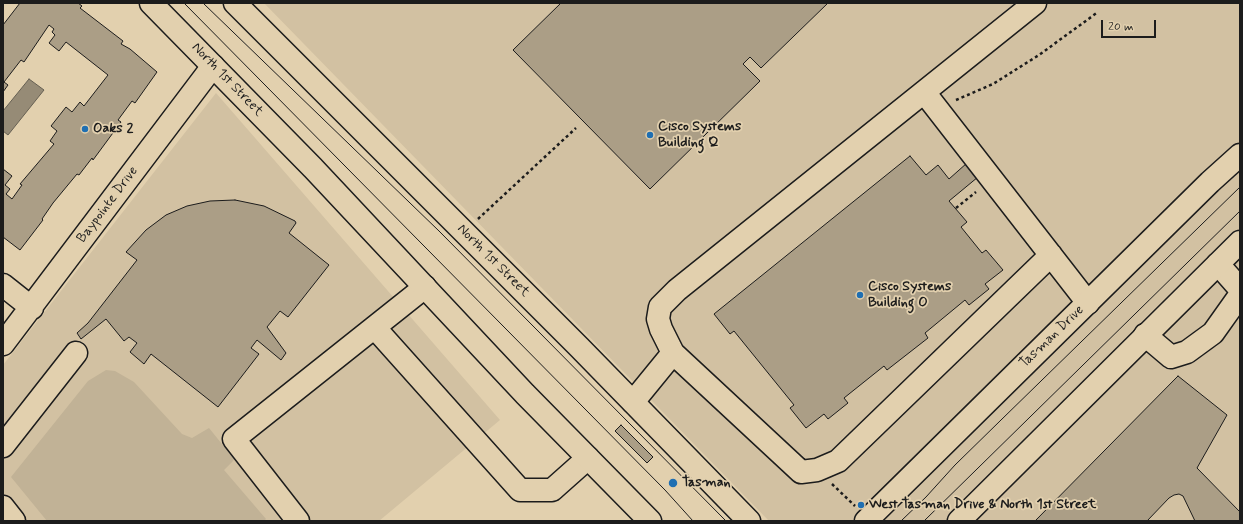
<!DOCTYPE html>
<style>
body{margin:0}
#map{position:relative;width:1243px;height:524px;overflow:hidden;background:#e2d0ae;font-family:Mynerve,sans-serif}
canvas{display:block}
.frame{position:absolute;inset:0;border:4px solid #1c1c1c;pointer-events:none}
.scale{position:absolute;left:1101px;top:20px;width:55px;height:18px;box-sizing:border-box;border:2px solid #1c1c1c;border-top:0;padding-left:5px;font-size:12px;line-height:14px;white-space:nowrap;color:#1c1c1c;-webkit-text-stroke:3px #e2d0ae;paint-order:stroke}
</style>
<div id="map">
<canvas width="1243" height="524"></canvas>
<div class="frame"></div>
<div class="scale">20 m</div>
</div>
<script>
const g = document.querySelector('canvas').getContext('2d');
g.lineJoin = 'round';
function fillPath(path, color) { g.fillStyle = color; g.fill(path, 'evenodd'); }
const toPath = rows => new Path2D(rows.map(r => 'M' + r).join(''));
function strokePath(path, color, width, dash) { g.strokeStyle = color; g.lineWidth = width; g.lineCap = dash ? 'butt' : 'round'; g.setLineDash(dash || []); g.stroke(path); }
function drawText(font, color, halo, rows, align = 'center') {
  g.font = font + ' Mynerve,sans-serif'; g.lineWidth = 3.5; g.setLineDash([]); g.textBaseline = 'middle'; g.strokeStyle = halo; g.fillStyle = color; for (const [text, x, y, turn = 0] of rows) {
    g.save(); g.translate(x, y); g.rotate((+turn || 0) * Math.PI / 180); g.textAlign = isNaN(turn) ? turn : align; if (halo) g.strokeText(text, 0, 0); g.fillText(text, 0, 0); g.restore();
  }
}
fillPath(toPath([
 [264,3,1240,3,1240,521,769,521],
 [216,93,500,420,379,521,3,521,3,365]
]), '#d2c1a2');
fillPath(toPath([
 [106,370,115,371,134,382,182,434,192,438,209,428,234,459,233,461,224,470,266,519,264,521,47,521,11,477,88,381]
]), '#c1b296');
const water = toPath([
 [29,79,44,90,8,135,3,131,3,111,29,79]
]);
fillPath(water, '#968b76');
strokePath(water, '#655f52', 1);
const building = toPath([
 [20,3,78,3,82,6,80,8,123,41,121,44,130,49,157,72,135,103,132,101,118,120,121,122,93,160,92,158,79,175,77,174,53,203,42,219,43,220,20,250,3,237,3,169,12,176,5,185,10,189,6,194,12,199,22,185,20,184,54,144,50,141,57,131,51,126,66,107,72,112,80,102,84,106,108,75,66,42,59,51,49,43,55,35,52,32,54,29,49,25,24,62,21,60,4,82,8,85,3,92,3,25,20,3],
 [561,3,828,3,761,68,750,57,743,64,760,81,650,189,513,50,561,3],
 [910,156,926,175,938,165,949,179,967,163,978,177,949,201,967,222,961,227,982,253,986,250,1003,270,985,284,989,289,969,305,965,300,925,333,928,338,887,370,884,366,844,398,848,403,828,419,824,414,806,428,790,408,794,405,734,331,730,334,714,314,910,156],
 [235,200,264,206,295,221,296,223,289,233,329,265,288,317,280,311,267,327,286,353,281,360,257,340,251,348,259,354,218,407,151,354,144,364,130,352,137,343,129,337,124,341,106,319,81,339,77,333,88,323,137,260,126,252,146,230,166,215,187,206,210,201,235,200],
 [1178,376,1227,415,1197,468,1240,512,1240,521,1195,521,1183,496,1179,494,1174,495,1169,498,1147,521,1035,521,1178,376],
 [621,425,653,457,647,463,615,431,621,425]
]);
fillPath(building, '#ab9e86');
strokePath(building, '#1c1c1c', 1);
const minor = toPath([
 [1035,3,677,290,660,307,658,319,661,329,673,353,801,472,817,470,838,461,1051,255],
 [924,92,1088,303],
 [1218,264,1240,289],
 [3,285,32,308],
 [375,328,520,490,552,490,588,458],
 [1145,335,1171,357,1187,352,1213,333,1240,295],
 [3,344,213,66],
 [633,402,673,353],
 [3,446,76,353],
 [3,507,14,521],
 [298,521,234,439,425,287]
]);
const major = toPath([
 [151,3,313,168,525,394,650,521],
 [235,3,579,347,749,521],
 [866,521,1210,182,1240,155],
 [959,521,1240,242]
]);
strokePath(minor, '#1c1c1c', 25);
strokePath(major, '#1c1c1c', 25);
strokePath(toPath([
 [956,100,993,84,1039,55,1098,12],
 [956,208,976,192],
 [478,219,576,128],
 [832,484,855,506]
]), '#1c1c1c', 2.5, [3, 3]);
strokePath(minor, '#e2d0ae', 22);
strokePath(major, '#e2d0ae', 22);
strokePath(toPath([
 [184,3,665,490,693,521],
 [203,3,439,231,726,521],
 [901,521,926,497,955,465,1001,420,1240,187],
 [924,521,1240,211]
]), '#1c1c1c', 1);
for (const [x, y, r, color] of [
 [85,129,4,"#1f6fb2"],
 [650,135,4,"#1f6fb2"],
 [860,295,4,"#1f6fb2"],
 [673,483,5,"#1f6fb2"],
 [861,505,4,"#1f6fb2"]
]) { const dot = new Path2D(); dot.arc(x, y, r, 0, 2 * Math.PI); g.fillStyle = color; g.fill(dot); strokePath(dot, '#e2d0ae', 1.5); }
drawText('14px', '#1c1c1c', '#e2d0ae', [
 ["North 1st Street",227,80,46],
 ["Baypointe Drive",108,205,-53],
 ["North 1st Street",493,261,45],
 ["Tasman Drive",1052,337,-44]
]);
drawText('bold 14px', '#1c1c1c', '#e2d0ae', [
 ["Cisco Systems",658,127],
 ["Building Q",658,143],
 ["Oaks 2",93,129],
 ["Cisco Systems",868,287],
 ["Building O",868,303],
 ["Tasman",682,483],
 ["West Tasman Drive & North 1st Street",869,505]
], 'left');
</script>
